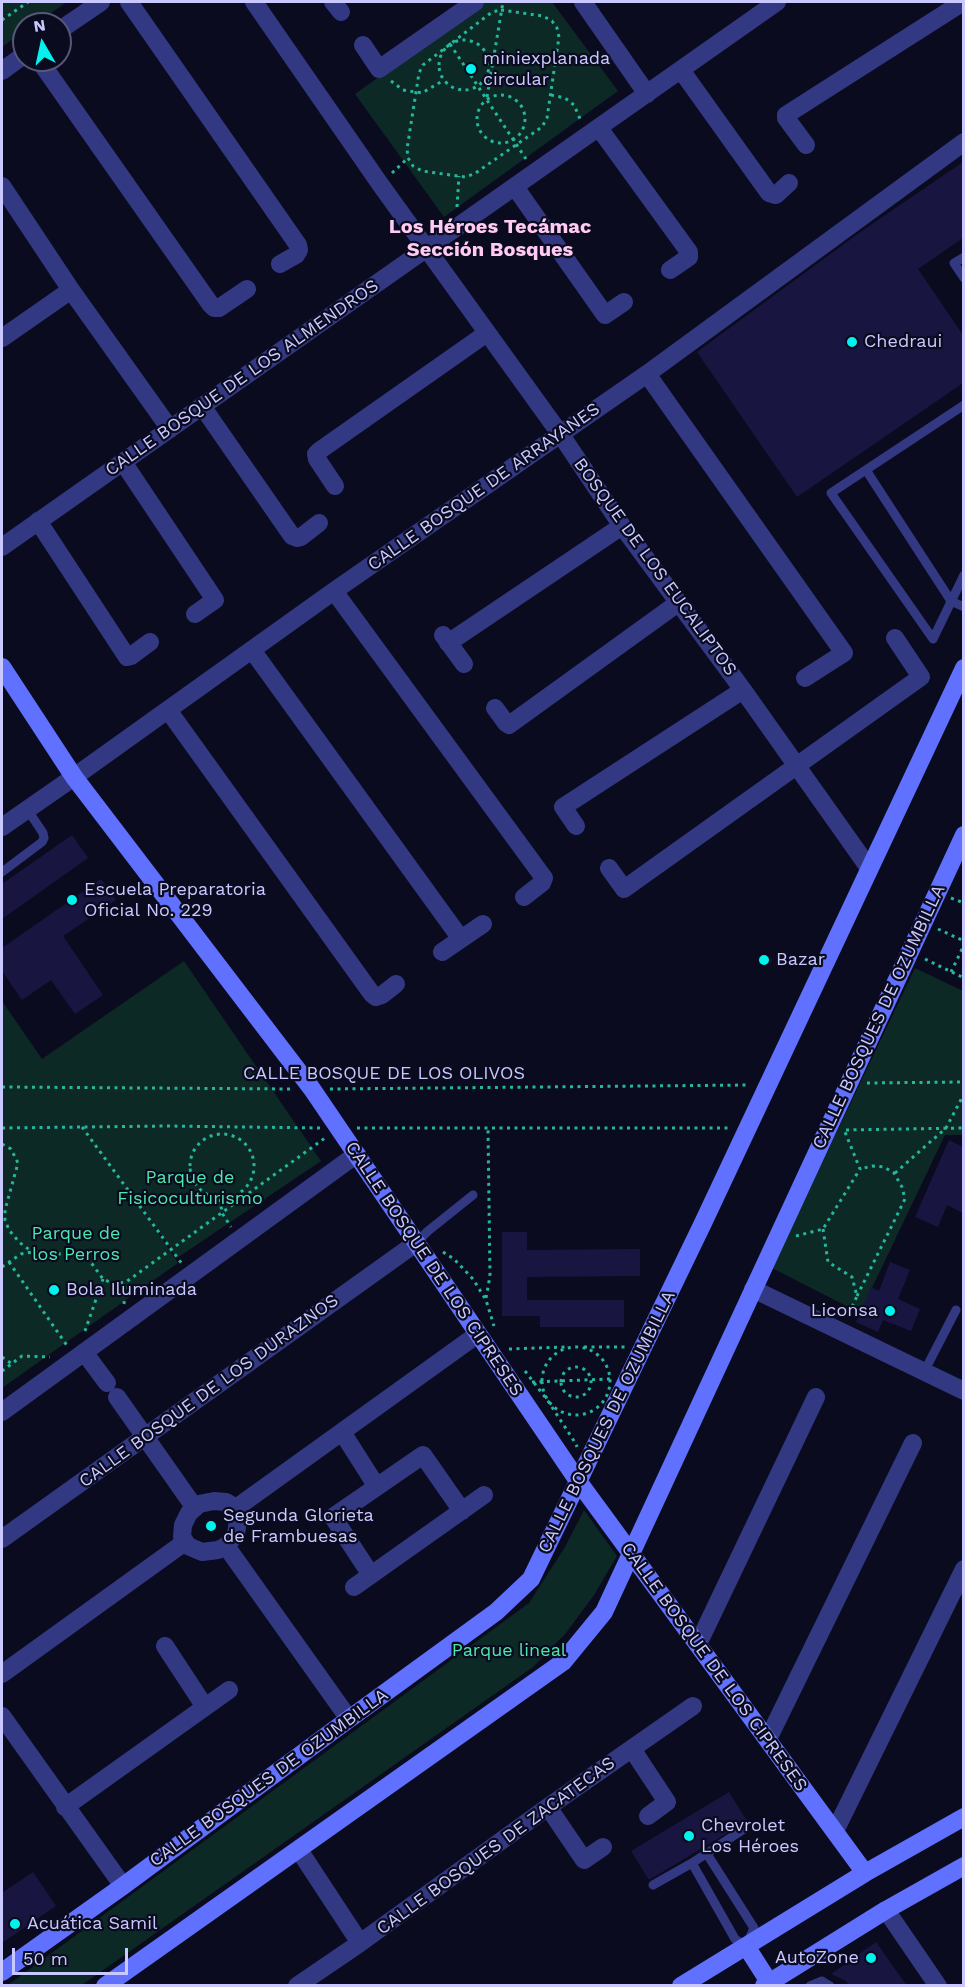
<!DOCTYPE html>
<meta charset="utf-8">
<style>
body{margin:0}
#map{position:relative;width:965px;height:1987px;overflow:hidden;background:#0b0b1f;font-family:"Work Sans",sans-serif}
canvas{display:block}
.frame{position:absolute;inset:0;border:3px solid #c9c9ff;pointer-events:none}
.north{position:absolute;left:12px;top:12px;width:60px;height:60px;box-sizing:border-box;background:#0b0b1f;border:2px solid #575779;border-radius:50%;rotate:351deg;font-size:16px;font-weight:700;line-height:24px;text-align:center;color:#c9c9ff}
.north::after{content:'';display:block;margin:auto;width:21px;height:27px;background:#00f4ed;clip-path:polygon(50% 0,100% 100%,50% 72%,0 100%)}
.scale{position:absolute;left:12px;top:1948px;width:116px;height:27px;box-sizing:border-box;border:3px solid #c9c9ff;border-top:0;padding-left:8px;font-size:18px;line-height:21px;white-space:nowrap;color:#c9c9ff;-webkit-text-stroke:4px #0b0b1f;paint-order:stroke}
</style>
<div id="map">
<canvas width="965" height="1987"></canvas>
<div class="frame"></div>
<div class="north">N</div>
<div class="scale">50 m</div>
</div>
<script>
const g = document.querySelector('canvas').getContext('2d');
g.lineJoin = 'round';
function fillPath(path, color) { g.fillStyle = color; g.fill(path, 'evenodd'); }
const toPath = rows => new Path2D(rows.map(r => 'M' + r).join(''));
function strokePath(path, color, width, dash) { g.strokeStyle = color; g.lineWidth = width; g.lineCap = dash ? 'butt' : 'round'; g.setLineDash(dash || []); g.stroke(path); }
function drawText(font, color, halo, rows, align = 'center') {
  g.font = font + ' "Work Sans",sans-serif'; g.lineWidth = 4.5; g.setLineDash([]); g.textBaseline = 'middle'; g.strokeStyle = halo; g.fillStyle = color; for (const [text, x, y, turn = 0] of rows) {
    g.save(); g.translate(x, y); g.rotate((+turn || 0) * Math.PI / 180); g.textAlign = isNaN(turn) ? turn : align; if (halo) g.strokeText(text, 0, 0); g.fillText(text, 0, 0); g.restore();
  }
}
fillPath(toPath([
 [2,2,67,2,35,24,24,24,24,31,2,47],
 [484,2,552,2,618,91,444,217,355,94],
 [184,961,321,1161,177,1258,135,1198,178,1263,2,1388,2,1001,42,1059],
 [915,968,963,991,963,1135,945,1135,860,1313,772,1268],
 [584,1510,617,1556,594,1595,566,1633,533,1667,82,1985,8,1985,529,1603,565,1547]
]), '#0d2925');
fillPath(toPath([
 [963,162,963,238,918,269,963,335,963,383,797,497,697,352,859,233],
 [72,835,88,858,2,919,2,884],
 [101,879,116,900,63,936,103,995,75,1014,51,980,22,1000,2,971,2,948],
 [949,1140,963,1147,963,1213,947,1205,938,1227,915,1217],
 [502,1232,527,1232,527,1250,640,1249,640,1276,527,1277,527,1300,624,1300,624,1327,540,1327,540,1316,502,1316],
 [890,1262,910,1270,898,1299,920,1309,911,1331,883,1320,878,1332,856,1322,871,1287,879,1291],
 [729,1792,747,1821,649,1880,631,1851],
 [33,1872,56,1906,2,1943,2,1893],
 [876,1942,907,1986,850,1986,846,1981,831,1974]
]), '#191541');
strokePath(toPath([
 [501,10,543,16,552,21,557,28,559,37,547,118,542,127,474,174,465,177,422,171,413,166,408,158,407,149,419,73,423,65,492,12,501,10],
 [2,20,28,2],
 '439 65a25 25 0 1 1 50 0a25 25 0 1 1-50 0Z',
 [450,44,526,159],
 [391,81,403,90,422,93,444,80],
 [551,95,565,98,574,105,581,121],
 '477 119a24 24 0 1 1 48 0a24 24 0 1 1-48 0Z',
 [487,97,503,2],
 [392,173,408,158],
 [457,207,459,176],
 [951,898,964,903],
 [938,929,964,941],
 [925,959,964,978],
 [951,972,964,945],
 [867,1083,964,1082],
 [2,1087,291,1089],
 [330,1089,750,1085],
 [82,1127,182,1264],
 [2,1128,167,1126,321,1128],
 [357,1128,729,1128],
 [846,1130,964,1128],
 '190 1166a32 32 0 1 1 64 0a32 32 0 1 1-64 0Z',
 [2,1144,11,1149,18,1163,5,1210,5,1220,9,1230,19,1242,31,1251],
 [895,1173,946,1128,964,1094],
 [220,1199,222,1213,231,1227],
 [823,1229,828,1262,852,1277,857,1296,848,1316],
 [796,1236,823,1229,860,1169,845,1132],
 [443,1252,454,1259,473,1279,486,1300,494,1326],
 [9,1262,68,1347],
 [2,1267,21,1254,32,1252,74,1255,87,1257,103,1279,114,1284,126,1282,325,1138],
 [857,1296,905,1199,902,1187,894,1173,884,1167,872,1166,860,1169],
 [486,1298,490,1276,488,1129],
 [124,1304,126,1282],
 [85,1331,103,1279],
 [584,1347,625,1347],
 '542 1381a34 34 0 1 1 68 0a34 34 0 1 1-68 0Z',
 [509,1349,565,1347],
 [2,1357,12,1364],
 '561 1382a15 15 0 1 1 30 0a15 15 0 1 1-30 0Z',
 [2,1371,22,1356,50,1357],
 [525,1371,548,1401,576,1444,577,1447],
 [532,1382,610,1379]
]), '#24b79c', 3, [3, 4.5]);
strokePath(toPath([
 [964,257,954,263,964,278],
 [964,405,831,493,933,639,964,575],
 [866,470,951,601,964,607],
 [2,872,42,842,44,838,43,833,27,809],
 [416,1243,428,1231,473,1195],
 [924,1372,956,1310],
 [692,1863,735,1939,746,1946,754,1928,707,1854],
 [653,1885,692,1863,744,1829],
 [810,1986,822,1981,830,1986]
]), '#323982', 9);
strokePath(toPath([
 [129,2,298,245,299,250,296,255,280,264],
 [254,2,380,184,561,435,622,526,743,690,869,868],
 [333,2,341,12],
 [583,2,647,94],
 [60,30,101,2],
 [363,45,379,69,475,2],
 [39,60,211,305,214,308,219,308,247,289],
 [681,70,769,193,776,195,789,183],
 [2,71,24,55],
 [599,128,689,252,689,257,670,270],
 [806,145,786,118,786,115,963,2],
 [2,186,71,290,170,429],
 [515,187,605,315,624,302],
 [2,338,71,290],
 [647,374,844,653,805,678],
 [202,406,292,536,297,538,301,537,319,523],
 [123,462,215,600,195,614],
 [335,486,317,459,316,454,319,451,487,333],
 [38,521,127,657,131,656,150,642],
 [2,547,777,2],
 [334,591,544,878,542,883,524,897],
 [443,635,464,664],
 [448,643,622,526],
 [252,650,461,939],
 [495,708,506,723,509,725,678,603],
 [168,710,372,994,376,997,382,995,396,984],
 [576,826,563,807,743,690],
 [2,827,74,777,334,591,647,374,964,142],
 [609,868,624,889,921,677,895,638],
 [442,952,483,924],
 [753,1289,964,1391],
 [84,1352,107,1383],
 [117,1397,195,1508],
 [2,1412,357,1154],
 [342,1432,377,1487],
 [214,1501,226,1502,236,1508,238,1520,236,1534,226,1546,218,1550,202,1552,188,1546,182,1537,183,1525,189,1513,199,1504,214,1501],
 [236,1508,478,1334],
 [2,1539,416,1243],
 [226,1546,349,1719],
 [371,1575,333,1517,423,1455,462,1511],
 [354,1587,484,1495],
 [698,1644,816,1397],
 [165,1646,205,1707],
 [2,1674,185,1542],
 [2,1716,123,1886],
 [768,1739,913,1443],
 [632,1749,667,1802,648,1816],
 [65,1807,229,1690],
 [548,1807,584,1860,603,1847],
 [835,1831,964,1569],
 [299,1850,360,1943],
 [886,1910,938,1986],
 [297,1986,360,1943,548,1807,693,1706]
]), '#323982', 18);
strokePath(toPath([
 [2,667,74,777,312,1089,578,1481,865,1873],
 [746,1946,769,1982],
 [2,1972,123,1886,349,1719,496,1612,531,1579,703,1223,964,668],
 [105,1986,563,1662,604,1612,964,835],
 [681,1986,865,1873,964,1817],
 [764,1986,886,1910,964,1866]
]), '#6070ff', 18);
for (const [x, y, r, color] of [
 [471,69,6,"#00f4ed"],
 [852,342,6,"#00f4ed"],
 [72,900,6,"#00f4ed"],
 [764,960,6,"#00f4ed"],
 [54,1290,6,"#00f4ed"],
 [890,1311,6,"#00f4ed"],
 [211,1526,6,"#00f4ed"],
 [689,1836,6,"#00f4ed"],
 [15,1924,6,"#00f4ed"],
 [871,1958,6,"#00f4ed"]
]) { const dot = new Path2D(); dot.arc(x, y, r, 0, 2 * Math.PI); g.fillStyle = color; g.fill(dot); strokePath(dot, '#0b0b1f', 2); }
drawText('18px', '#c9c9ff', '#0b0b1f', [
 ["miniexplanada",483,59],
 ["circular",483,80],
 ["Chedraui",864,342],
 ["Escuela Preparatoria",84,890],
 ["Oficial No. 229",84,911],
 ["Bazar",776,960],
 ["Bola Iluminada",66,1290],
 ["Liconsa",878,1311,"right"],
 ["Segunda Glorieta",223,1516],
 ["de Frambuesas",223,1537],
 ["Chevrolet",701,1826],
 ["Los Héroes",701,1847],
 ["Acuática Samil",27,1924],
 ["AutoZone",859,1958,"right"]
], 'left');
drawText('18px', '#c9c9ff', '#0b0b1f', [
 ["CALLE BOSQUE DE LOS ALMENDROS",242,378,-35],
 ["CALLE BOSQUE DE ARRAYANES",484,487,-35],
 ["BOSQUE DE LOS EUCALIPTOS",655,567,54],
 ["CALLE BOSQUES DE OZUMBILLA",879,1017,-65],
 ["CALLE BOSQUE DE LOS OLIVOS",384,1074],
 ["CALLE BOSQUE DE LOS CIPRESES",434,1269,56],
 ["CALLE BOSQUE DE LOS DURAZNOS",209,1391,-36],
 ["CALLE BOSQUES DE OZUMBILLA",607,1422,-64],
 ["CALLE BOSQUE DE LOS CIPRESES",714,1667,54],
 ["CALLE BOSQUES DE OZUMBILLA",269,1778,-36],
 ["CALLE BOSQUES DE ZACATECAS",496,1846,-36]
]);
drawText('18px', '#4ce7ad', '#0b0b1f', [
 ["Parque de",190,1178],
 ["Fisicoculturismo",190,1199],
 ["Parque de",76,1234],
 ["los Perros",76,1255],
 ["Parque lineal",509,1651]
]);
drawText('bold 20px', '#ffcbf3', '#0b0b1f', [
 ["Los Héroes Tecámac",490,227],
 ["Sección Bosques",490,250]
]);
</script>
